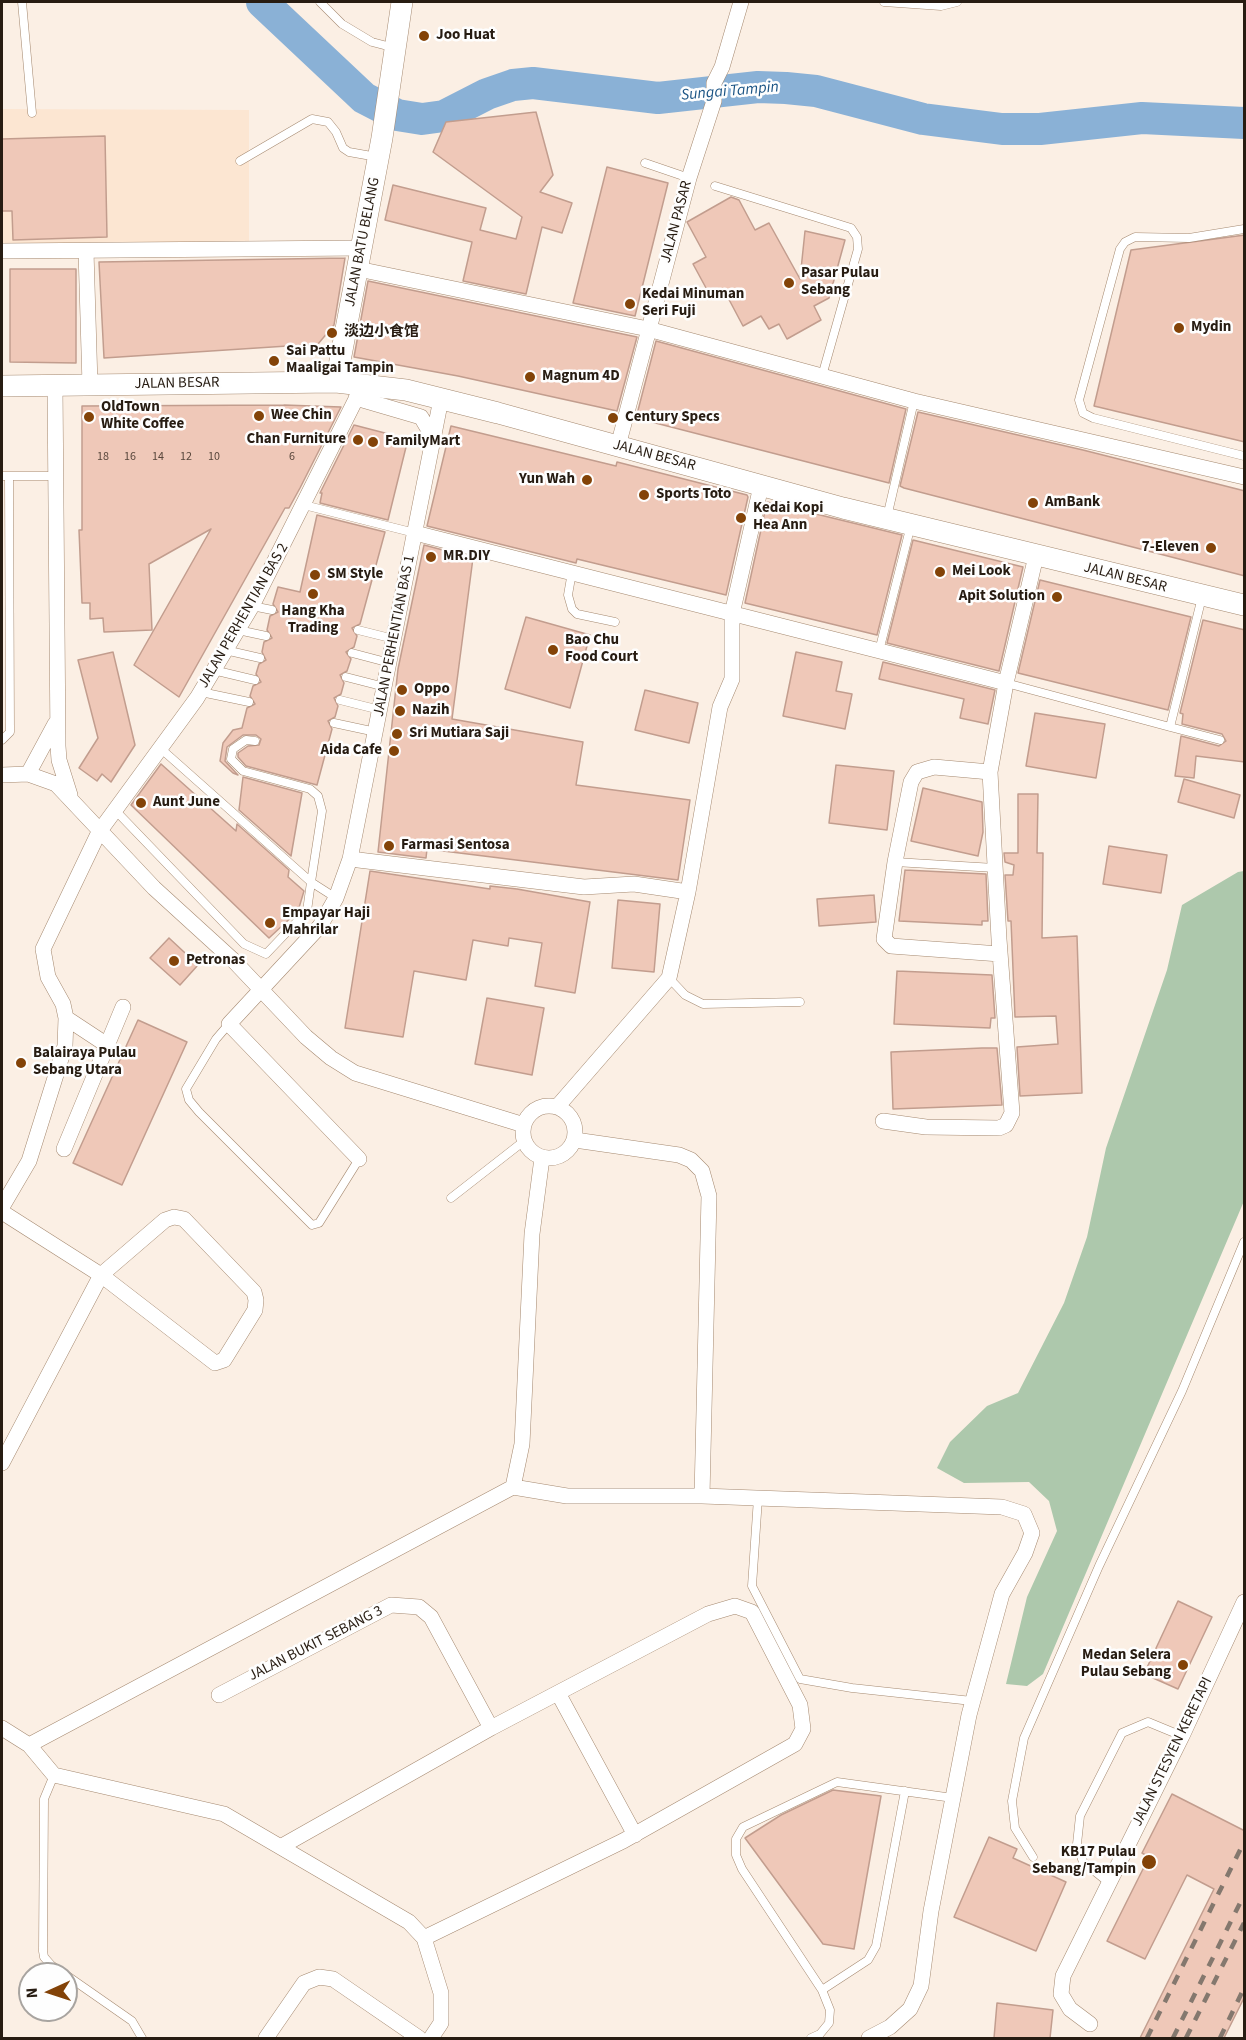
<!DOCTYPE html>
<meta charset="utf-8">
<style>
body{margin:0}
#map{position:relative;width:1246px;height:2040px;overflow:hidden;background:#fbefe4;font-family:"Source Sans 3",sans-serif}
canvas{display:block}
.frame{position:absolute;inset:0;border:3px solid #271c12;pointer-events:none}
.north{position:absolute;left:18px;top:1962px;width:60px;height:60px;box-sizing:border-box;background:#fefefe;border:2px solid #a8a4a0;border-radius:50%;rotate:267deg;font-size:16px;font-weight:700;line-height:24px;text-align:center;color:#271c12}
.north::after{content:'';display:block;margin:auto;width:21px;height:27px;background:#834308;clip-path:polygon(50% 0,100% 100%,50% 72%,0 100%)}
</style>
<div id="map">
<canvas width="1246" height="2040"></canvas>
<div class="frame"></div>
<div class="north">N</div>
</div>
<script>
const g = document.querySelector('canvas').getContext('2d');
g.lineJoin = 'round';
function fillPath(path, color) { g.fillStyle = color; g.fill(path, 'evenodd'); }
const toPath = rows => new Path2D(rows.map(r => 'M' + r).join(''));
function strokePath(path, color, width, dash) { g.strokeStyle = color; g.lineWidth = width; g.lineCap = dash ? 'butt' : 'round'; g.setLineDash(dash || []); g.stroke(path); }
function drawText(font, color, halo, rows, align = 'center') {
  g.font = font + ' "Source Sans 3","Noto Sans SC",sans-serif'; g.lineWidth = 5; g.setLineDash([]); g.textBaseline = 'middle'; g.strokeStyle = halo; g.fillStyle = color; for (const [text, x, y, turn = 0] of rows) {
    g.save(); g.translate(x, y); g.rotate((+turn || 0) * Math.PI / 180); g.textAlign = isNaN(turn) ? turn : align; if (halo) g.strokeText(text, 0, 0); g.fillText(text, 0, 0); g.restore();
  }
}
fillPath(toPath([
 [2,109,249,110,249,243,2,243]
]), '#fce6d2');
fillPath(toPath([
 [1244,871,1244,1201,1043,1674,1027,1686,1006,1684,1027,1597,1057,1531,1049,1501,1029,1482,964,1483,937,1468,950,1442,987,1406,1018,1393,1064,1303,1087,1237,1106,1148,1167,970,1182,905,1238,872]
]), '#adc8ac');
strokePath(toPath([
 [262,2,364,98,397,115,422,119,444,116,487,94,513,85,533,83,658,98,758,87,786,88,816,91,923,119,1002,129,1040,129,1142,118,1244,123]
]), '#8ab1d6', 32);
const building = toPath([
 [536,112,553,175,540,192,572,203,562,233,542,227,526,294,463,281,472,242,385,220,393,185,486,208,480,230,516,239,522,217,433,152,446,122,536,112],
 [105,136,107,237,13,240,12,211,2,211,2,139,105,136],
 [607,167,668,183,635,316,573,303,607,167],
 [731,197,739,200,755,230,769,223,800,279,805,231,845,240,829,298,814,306,821,320,787,339,779,324,769,329,761,316,743,326,725,292,712,299,693,264,706,257,687,222,731,197],
 [1245,235,1245,442,1094,406,1131,250,1245,235],
 [345,258,334,325,318,344,104,358,99,262,345,258],
 [10,269,76,269,76,363,10,362,10,269],
 [368,281,637,337,617,411,458,376,354,357,368,281],
 [656,341,906,409,889,483,636,418,656,341],
 [284,405,341,407,300,488,289,508,285,508,179,697,134,665,211,529,149,564,152,630,104,632,103,618,90,619,90,603,82,603,79,530,82,530,82,406,284,405],
 [918,412,1083,450,1245,491,1245,576,904,488,900,486,918,412],
 [354,425,408,439,388,520,320,503,322,493,320,493,354,425],
 [451,426,616,466,617,462,747,495,748,497,726,595,577,559,576,563,427,526,451,426],
 [767,502,902,535,877,635,745,603,767,502],
 [317,515,385,532,360,624,352,628,357,636,354,647,346,652,351,659,347,671,340,675,344,683,341,694,334,698,338,706,335,717,328,721,332,729,317,785,246,766,238,757,238,753,248,746,259,745,261,739,256,735,243,735,227,747,225,761,238,775,233,773,220,761,223,743,233,730,242,728,247,708,255,704,250,696,253,686,261,682,256,674,259,664,266,660,262,652,264,642,272,638,267,630,270,616,278,612,273,604,278,587,300,592,317,515],
 [913,540,1023,567,999,671,887,643,913,540],
 [424,545,473,558,452,719,583,742,576,785,690,800,678,880,427,849,426,858,378,852,398,669,424,545],
 [1040,580,1191,617,1168,710,1018,673,1040,580],
 [526,617,590,635,570,708,505,689,526,617],
 [1203,620,1245,630,1245,762,1196,756,1194,778,1175,776,1181,736,1219,746,1226,741,1222,734,1182,724,1183,714,1180,713,1203,620],
 [113,652,135,745,111,782,102,774,97,781,79,768,98,738,78,660,113,652],
 [796,652,842,662,836,691,852,694,845,729,783,716,796,652],
 [883,662,995,690,988,724,960,718,964,699,879,679,883,662],
 [645,690,698,703,689,743,635,730,645,690],
 [1035,713,1105,724,1096,778,1026,766,1035,713],
 [161,764,236,831,237,824,289,870,288,877,304,891,298,911,269,938,131,805,161,764],
 [836,765,894,771,887,830,829,823,836,765],
 [243,777,302,793,291,856,239,810,243,777],
 [1184,779,1240,795,1234,818,1178,802,1184,779],
 [923,788,982,802,983,832,978,856,911,841,923,788],
 [1018,794,1038,794,1037,853,1043,853,1042,938,1077,936,1082,1093,1020,1096,1017,1047,1058,1044,1056,1016,1015,1017,1011,921,1008,921,1005,875,1013,875,1014,865,1005,862,1004,853,1018,853,1018,794],
 [1109,846,1167,855,1161,893,1103,884,1109,846],
 [905,870,986,874,988,921,982,921,982,925,899,921,905,870],
 [370,871,490,889,490,886,517,889,590,902,575,993,535,986,542,943,509,938,508,946,473,940,466,980,414,971,403,1037,345,1028,370,871],
 [874,895,876,922,819,926,817,899,874,895],
 [618,900,660,904,654,972,612,968,618,900],
 [169,938,198,965,180,985,150,958,169,938],
 [897,971,992,975,995,1018,991,1018,990,1028,894,1024,897,971],
 [487,998,544,1008,532,1075,475,1064,487,998],
 [138,1020,187,1042,122,1185,73,1163,138,1020],
 [982,1048,997,1048,1002,1105,893,1109,891,1052,982,1048],
 [1178,1601,1212,1617,1178,1689,1144,1674,1178,1601],
 [833,1790,881,1796,854,1949,823,1944,745,1838,781,1815,833,1790],
 [1172,1794,1245,1831,1245,1996,1224,2038,1140,2038,1214,1889,1187,1875,1145,1959,1107,1941,1149,1857,1142,1853,1172,1794],
 [989,1837,1017,1849,1013,1858,1066,1882,1036,1951,954,1917,989,1837],
 [997,2003,1053,2010,1050,2038,994,2038,997,2003]
]);
fillPath(building, '#efc8b8');
strokePath(building, '#c29d8e', 1.5);
const lane = toPath([
 [22,2,32,113],
 [320,2,342,24,372,42,395,48],
 [884,2,941,6,957,2],
 [240,161,312,119,328,122,336,132,343,148,349,152,377,157],
 [645,163,689,178],
 [715,186,851,228,857,237,858,249,822,376],
 [1244,229,1189,238,1135,237,1125,242,1120,249,1079,400,1083,413,1093,418,1244,456],
 [2,476,56,476],
 [304,505,415,533],
 [887,517,914,401],
 [572,572,568,595,572,609,577,614,615,622],
 [252,606,272,610],
 [238,630,266,636],
 [358,630,394,639],
 [225,650,260,658],
 [879,651,911,525],
 [352,653,390,663],
 [213,670,255,680],
 [346,677,385,687],
 [1006,683,1170,727,1202,597],
 [201,692,249,702],
 [340,700,380,710],
 [334,723,376,732],
 [1170,727,1220,740],
 [2,740,10,732,9,476],
 [255,741,246,740,233,749,231,759,243,771,310,789,318,796,322,811,311,882,336,898],
 [115,810,244,944,266,954,307,911,311,882,159,747],
 [895,862,995,868],
 [669,978,685,995,703,1004,800,1002],
 [229,1024,216,1039,186,1089,189,1100,199,1112,312,1225,319,1223,359,1159],
 [451,1198,524,1141],
 [758,1498,752,1586,800,1679,852,1688,972,1701],
 [54,1775,44,1799,43,1951,44,1957,51,1965,64,1974],
 [1033,1857,1015,1828,1012,1801,1024,1738,1099,1566,1182,1391,1244,1242],
 [1108,1882,1083,1862,1077,1844,1080,1816,1122,1733,1148,1722,1182,1736],
 [66,1975,132,2021,142,2038],
 [822,1990,868,1960,876,1946,905,1791],
 [811,2038,820,2034,829,2023,830,2010,822,1990,742,1869,736,1855,736,1839,743,1827,837,1782,953,1798]
]);
const street = toPath([
 [2,251,362,248],
 [86,251,90,385],
 [358,269,648,329,914,401,1244,477],
 [55,386,58,746,59,760,70,795],
 [356,398,421,417,434,439],
 [618,446,689,178,714,101,714,83,722,67,741,2],
 [415,533,1006,683],
 [990,772,934,767,917,772,911,782,895,862,884,939,891,946,1000,954],
 [28,774,55,724],
 [2,775,28,774,56,784,154,888,233,960,306,1037,331,1058,355,1073,524,1125],
 [350,859,584,887,634,884,688,892],
 [66,1018,107,1045],
 '523 1132a26 26 0 1 1 52 0a26 26 0 1 1-52 0Z',
 [557,1107,669,978,688,892,720,707,732,679,732,614,761,486],
 [883,1121,926,1127,999,1128,1006,1125,1012,1113,999,939,990,772,1006,683,1036,556],
 [575,1140,679,1155,691,1160,702,1171,709,1196,702,1496],
 [64,1149,123,1007],
 [359,1159,229,1024,320,926,336,898,350,859,441,399],
 [2,1207,29,1161,65,1046,66,1018,63,1004,48,977,43,949,99,832,197,698,252,606,363,385],
 [2,1212,101,1275,215,1363,224,1360,255,1310,256,1300,254,1292,184,1219,174,1217,165,1220,101,1275,2,1463],
 [513,1487,522,1444,532,1234,542,1158],
 [558,1693,635,1835],
 [219,1695,391,1605,419,1607,431,1617,491,1728],
 [2,1728,29,1745,54,1775,224,1814,409,1922,424,1938,441,1993,441,2023,431,2038],
 [29,1745,513,1487,567,1496,702,1496,1002,1507,1024,1514,1032,1533,1025,1553,1002,1594,969,1715,931,1911,921,1986,910,2009,890,2027,869,2038],
 [282,1846,491,1728,708,1614,735,1606,752,1612,800,1705,803,1729,795,1744,623,1841,424,1938],
 [1090,2024,1070,2009,1061,1994,1063,1976,1182,1736,1244,1602],
 [266,2038,304,1983,319,1977,333,1979,419,2038]
]);
const secondary = toPath([
 [336,382,382,138,402,2],
 [2,386,336,382,406,390,498,413,843,508,1244,605]
]);
strokePath(lane, '#a58970', 9);
strokePath(street, '#a58970', 16);
strokePath(secondary, '#a58970', 22);
strokePath(lane, '#fff', 8);
strokePath(street, '#fff', 15);
strokePath(secondary, '#fff', 21);
strokePath(toPath([
 [1147,2038,1244,1842],
 [1173,2038,1244,1895],
 [1186,2038,1244,1923],
 [1220,2038,1244,1988]
]), '#84786e', 4.5, [10, 10]);
for (const [x, y, r, color] of [
 [424,36,6,"#834308"],
 [789,283,6,"#834308"],
 [630,304,6,"#834308"],
 [1179,328,6,"#834308"],
 [332,333,6,"#834308"],
 [274,361,6,"#834308"],
 [530,377,6,"#834308"],
 [259,416,6,"#834308"],
 [89,417,6,"#834308"],
 [613,418,6,"#834308"],
 [358,440,6,"#834308"],
 [373,442,6,"#834308"],
 [587,480,6,"#834308"],
 [644,495,6,"#834308"],
 [1033,503,6,"#834308"],
 [741,518,6,"#834308"],
 [1211,548,6,"#834308"],
 [431,557,6,"#834308"],
 [940,572,6,"#834308"],
 [315,575,6,"#834308"],
 [313,594,6,"#834308"],
 [1057,597,6,"#834308"],
 [553,650,6,"#834308"],
 [402,690,6,"#834308"],
 [400,711,6,"#834308"],
 [397,734,6,"#834308"],
 [394,751,6,"#834308"],
 [141,803,6,"#834308"],
 [389,846,6,"#834308"],
 [270,923,6,"#834308"],
 [174,961,6,"#834308"],
 [21,1063,6,"#834308"],
 [1183,1665,6,"#834308"],
 [1149,1862,8,"#834308"]
]) { const dot = new Path2D(); dot.arc(x, y, r, 0, 2 * Math.PI); g.fillStyle = color; g.fill(dot); strokePath(dot, '#fefefe', 2); }
drawText('12px', '#59473c', null, [
 ["18",103,457],
 ["16",130,457],
 ["14",158,457],
 ["12",186,457],
 ["10",214,457],
 ["6",292,457]
]);
drawText('bold 15px', '#271c12', '#fefefe', [
 ["Joo Huat",436,36],
 ["Pasar Pulau",801,274],
 ["Sebang",801,291],
 ["Kedai Minuman",642,295],
 ["Seri Fuji",642,312],
 ["Mydin",1191,328],
 ["淡边小食馆",344,333],
 ["Sai Pattu",286,352],
 ["Maaligai Tampin",286,369],
 ["Magnum 4D",542,377],
 ["OldTown",101,408],
 ["White Coffee",101,425],
 ["Wee Chin",271,416],
 ["Century Specs",625,418],
 ["Chan Furniture",346,440,"right"],
 ["FamilyMart",385,442],
 ["Yun Wah",575,480,"right"],
 ["Sports Toto",656,495],
 ["AmBank",1045,503],
 ["Kedai Kopi",753,509],
 ["Hea Ann",753,526],
 ["7-Eleven",1199,548,"right"],
 ["MR.DIY",443,557],
 ["Mei Look",952,572],
 ["SM Style",327,575],
 ["Apit Solution",1045,597,"right"],
 ["Hang Kha",313,612,"center"],
 ["Trading",313,629,"center"],
 ["Bao Chu",565,641],
 ["Food Court",565,658],
 ["Oppo",414,690],
 ["Nazih",412,711],
 ["Sri Mutiara Saji",409,734],
 ["Aida Cafe",382,751,"right"],
 ["Aunt June",153,803],
 ["Farmasi Sentosa",401,846],
 ["Empayar Haji",282,914],
 ["Mahrilar",282,931],
 ["Petronas",186,961],
 ["Balairaya Pulau",33,1054],
 ["Sebang Utara",33,1071],
 ["Medan Selera",1171,1656,"right"],
 ["Pulau Sebang",1171,1673,"right"],
 ["KB17 Pulau",1136,1853,"right"],
 ["Sebang/Tampin",1136,1870,"right"]
], 'left');
drawText('15px', '#271c12', '#fefefe', [
 ["JALAN PASAR",677,222,-75],
 ["JALAN BATU BELANG",363,242,-79],
 ["JALAN BESAR",177,384,-1],
 ["JALAN BESAR",654,456,15],
 ["JALAN BESAR",1125,578,14],
 ["JALAN PERHENTIAN BAS 2",244,616,-60],
 ["JALAN PERHENTIAN BAS 1",395,636,-79],
 ["JALAN BUKIT SEBANG 3",316,1644,-27],
 ["JALAN STESYEN KERETAPI",1173,1752,-64]
]);
drawText('italic 16px', '#1b5484', '#fefefe', [
 ["Sungai Tampin",730,92,-5]
]);
</script>
